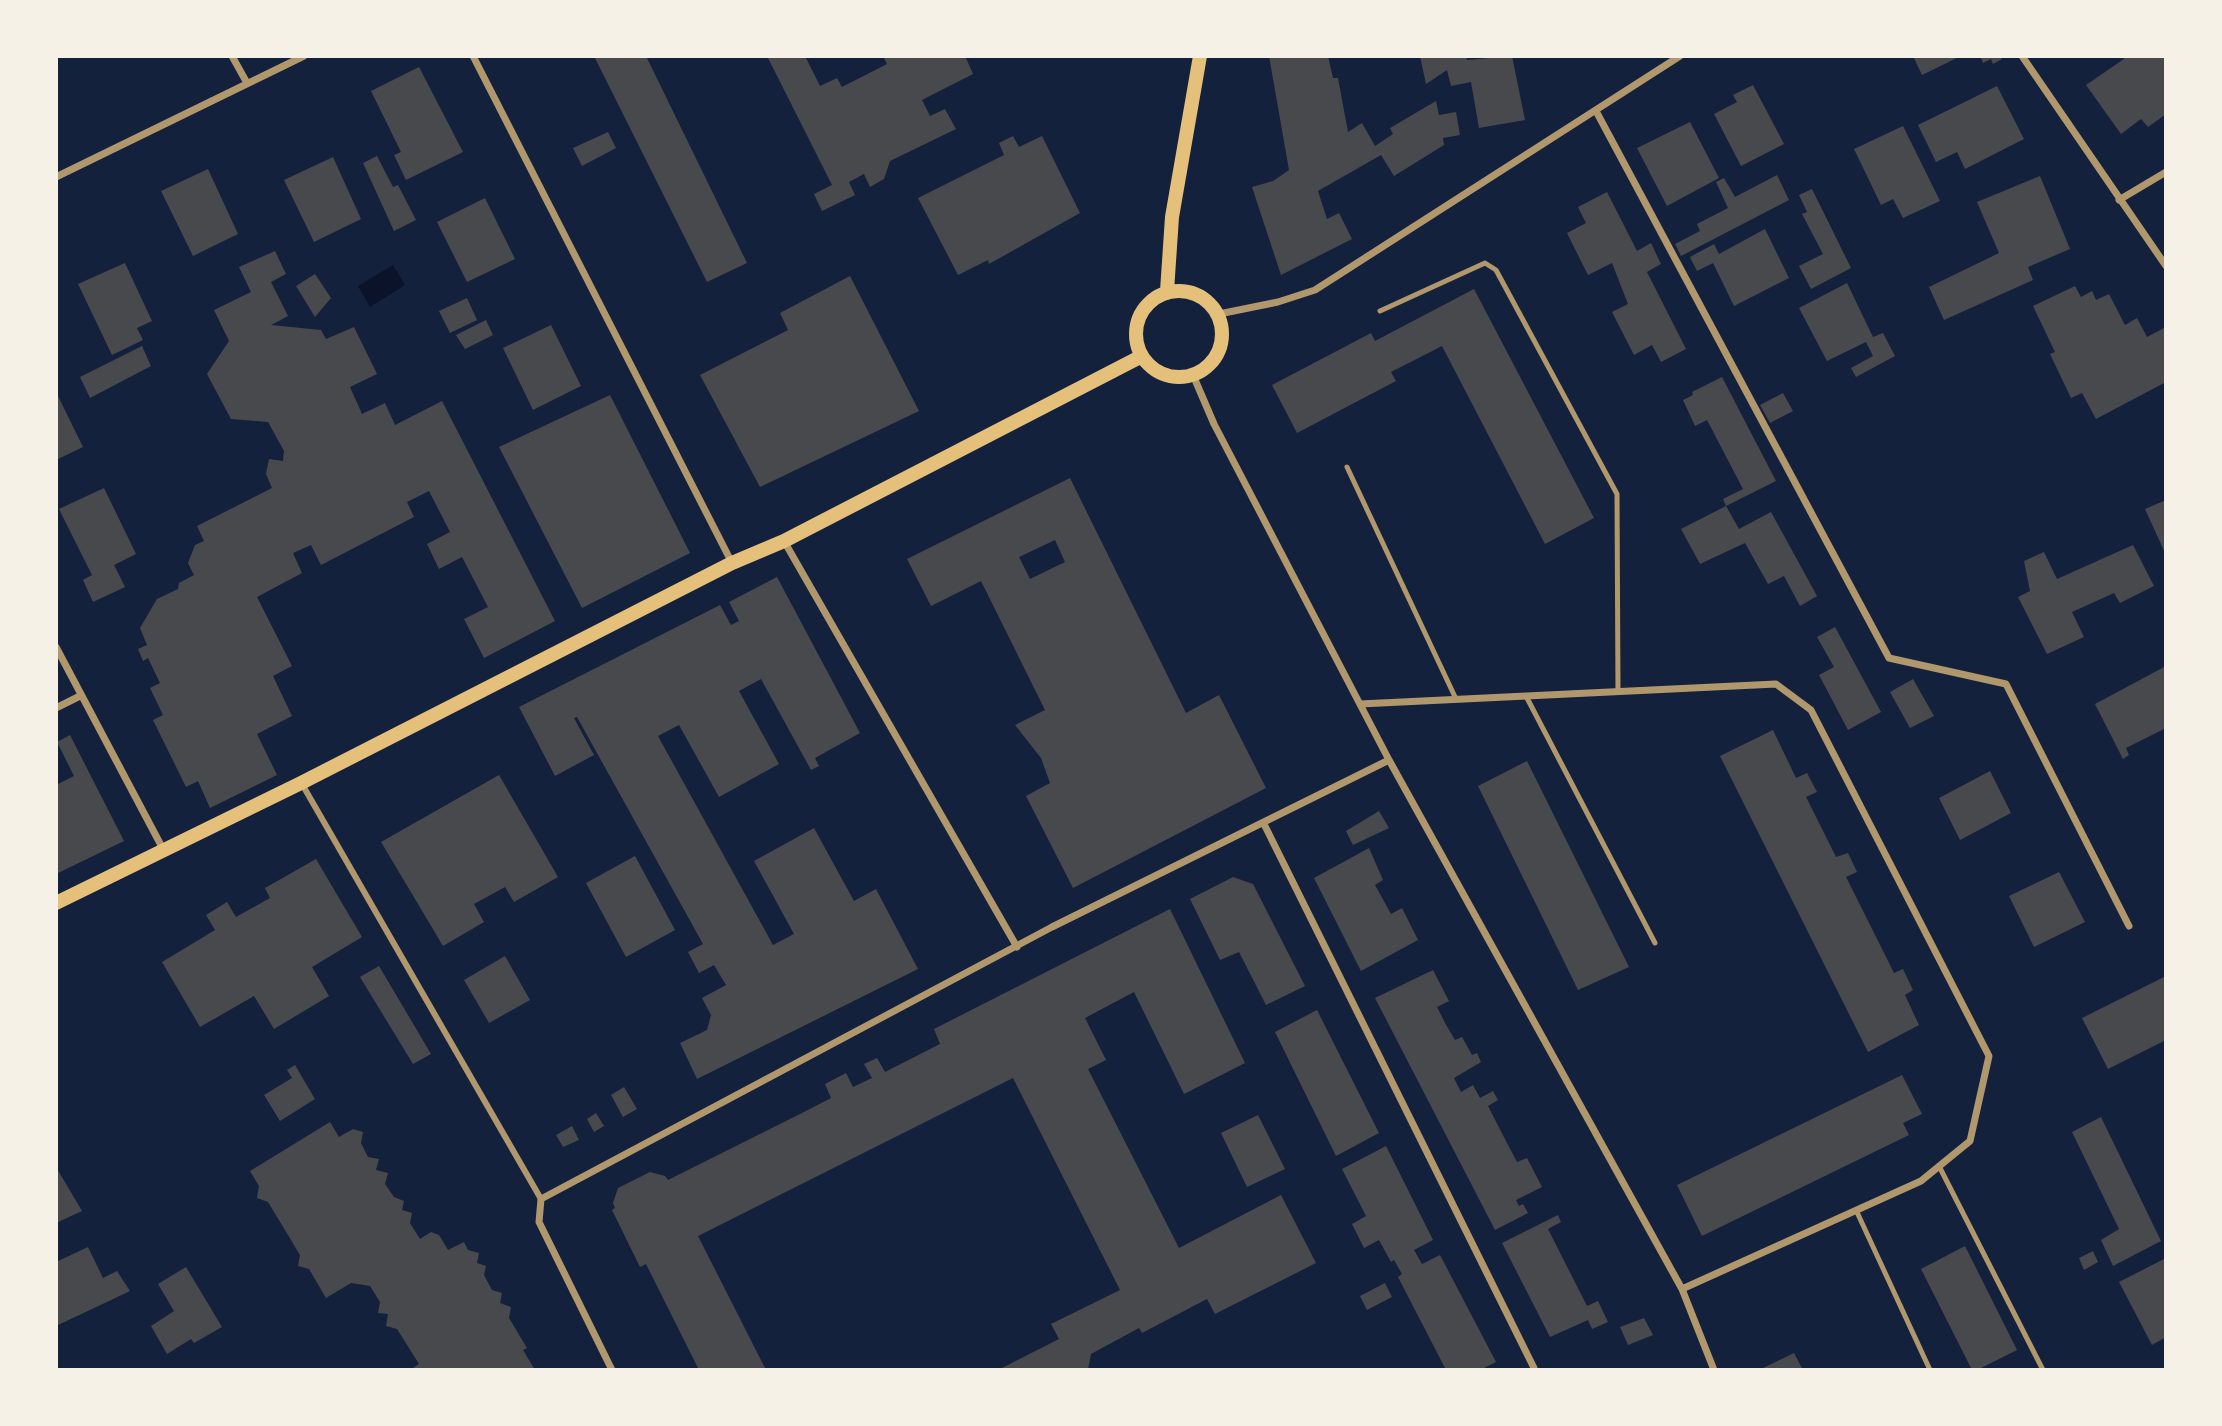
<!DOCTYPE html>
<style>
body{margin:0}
#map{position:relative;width:2222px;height:1426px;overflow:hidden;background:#14213d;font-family:"Fira Sans",sans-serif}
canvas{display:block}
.frame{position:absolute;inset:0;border:58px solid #f6f1e7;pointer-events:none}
</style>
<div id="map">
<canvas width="2222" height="1426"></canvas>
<div class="frame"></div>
</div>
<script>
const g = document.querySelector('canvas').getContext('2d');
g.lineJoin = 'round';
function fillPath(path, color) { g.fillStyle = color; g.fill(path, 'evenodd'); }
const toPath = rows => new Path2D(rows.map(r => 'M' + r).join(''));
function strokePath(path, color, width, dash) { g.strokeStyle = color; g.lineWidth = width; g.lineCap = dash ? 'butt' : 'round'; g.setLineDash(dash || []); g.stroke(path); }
fillPath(toPath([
 [393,265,405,285,370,307,358,286]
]), '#0b132b');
fillPath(toPath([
 [594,56,646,56,747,263,707,282],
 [767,56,805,56,820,86,837,78,842,87,887,64,883,56,965,56,973,74,922,100,930,116,945,109,956,129,890,161,884,179,870,187,864,174,849,182,855,195,822,211,814,194,832,185],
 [1269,56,1328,56,1333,78,1338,78,1348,132,1362,123,1375,146,1393,134,1390,128,1436,101,1439,115,1456,112,1460,135,1443,138,1444,145,1394,176,1381,155,1318,191,1327,219,1339,213,1352,239,1281,275,1252,187,1273,181,1289,170],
 [1420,56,1466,56,1467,60,1512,56,1525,120,1479,128,1471,82,1451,86,1447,70,1426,84],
 [1913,56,1961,56,1922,75],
 [1980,56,1999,56,2002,59,1993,64,1991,59,1983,63],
 [2122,56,2166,56,2166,114,2148,127,2141,119,2121,134,2086,85,2124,59],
 [419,67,463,152,406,180,394,155,401,152,371,91],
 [1753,85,1784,144,1741,166,1714,114,1737,102,1733,95],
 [1997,86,2024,139,1965,169,1957,152,1936,162,1918,125],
 [1690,122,1719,178,1667,206,1637,148],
 [1903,126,1940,201,1903,218,1893,199,1881,205,1854,149],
 [608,132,616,148,582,166,573,148],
 [1013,136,1019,147,1042,136,1080,213,989,264,988,260,958,275,918,198,1004,155,999,143],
 [377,156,393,187,398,185,416,220,394,231,363,163],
 [333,157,361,219,314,242,284,180],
 [208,169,238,234,193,256,161,191],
 [1777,175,1789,200,1681,256,1675,244,1700,231,1697,224,1728,208,1716,182,1724,178,1735,197],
 [2040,176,2070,249,2028,267,2033,280,1944,320,1929,287,1999,253,1977,202],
 [1812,189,1851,268,1811,289,1799,266,1823,254,1802,214,1807,212,1799,195],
 [1607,192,1637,251,1651,243,1661,264,1647,272,1686,349,1661,362,1652,345,1634,355,1612,312,1628,304,1612,263,1588,275,1567,233,1586,223,1578,207],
 [485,198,515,259,467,282,437,222],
 [1765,229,1789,278,1734,306,1713,263,1697,271,1690,257,1714,244,1719,254],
 [275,251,286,274,271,282,288,316,271,325,321,330,326,339,354,327,377,374,350,387,362,414,385,403,395,425,442,401,555,621,484,658,464,619,488,607,462,557,439,569,427,544,450,532,429,491,407,502,414,517,321,565,311,545,293,553,302,573,257,597,292,666,273,676,292,716,257,734,277,775,210,808,198,781,186,787,153,720,163,715,150,688,160,683,148,658,143,661,138,649,147,645,140,628,157,599,178,589,179,583,194,575,188,563,195,545,204,541,197,526,272,488,266,474,269,459,283,461,284,451,268,422,231,419,207,374,229,341,214,310,251,292,239,267],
 [125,263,152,321,137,328,143,340,112,355,78,284],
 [315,274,331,298,315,317,296,286],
 [850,276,919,411,760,487,700,375,788,330,780,313],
 [1847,283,1873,337,1883,333,1895,356,1856,377,1851,368,1873,356,1866,342,1827,361,1799,308],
 [2075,286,2081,297,2092,291,2096,300,2109,294,2125,325,2137,318,2147,337,2166,327,2166,382,2096,419,2082,393,2071,398,2050,354,2055,352,2033,306],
 [1474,289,1594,518,1545,544,1442,346,1391,372,1396,381,1297,433,1272,385,1371,333,1375,341],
 [467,298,477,320,450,333,439,311],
 [486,320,493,335,465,349,456,335],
 [551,325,581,386,533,410,503,348],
 [142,346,151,366,90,398,80,377],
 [1722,377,1776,481,1726,506,1723,499,1743,489,1707,420,1695,426,1683,400,1693,395,1692,392],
 [56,392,83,447,56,460],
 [1783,393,1793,411,1770,423,1760,405],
 [610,395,690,553,582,608,499,447],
 [1070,478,1186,713,1219,695,1266,788,1073,888,1026,796,1050,783,1041,758,1015,725,1045,710,981,581,931,606,907,559],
 [1055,540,1065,562,1030,579,1019,557],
 [104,488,136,554,114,565,125,587,93,602,83,580,92,575,59,509],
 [2166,500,2166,555,2145,509],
 [1726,506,1739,529,1771,512,1817,596,1800,606,1784,576,1768,584,1745,543,1700,564,1681,529],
 [2133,545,2154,586,2120,603,2114,593,2072,612,2084,637,2047,654,2018,597,2030,591,2024,561,2044,552,2057,579],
 [777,577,860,733,815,758,819,766,811,770,761,679,739,691,779,764,719,797,679,725,658,736,773,945,794,934,754,861,814,828,854,901,876,889,918,969,697,1079,680,1043,707,1030,711,1015,702,998,726,985,714,965,699,973,688,952,703,944,577,717,574,718,594,755,555,776,519,707,720,605,731,625,739,621,729,602],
 [1835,627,1881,712,1848,730,1819,675,1834,667,1817,637],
 [2166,666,2166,728,2126,748,2129,755,2123,759,2095,704],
 [1913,679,1934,716,1910,728,1890,692],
 [1773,730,1796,778,1807,773,1817,792,1806,797,1836,857,1848,853,1857,872,1846,877,1894,973,1903,969,1913,990,1905,995,1919,1025,1868,1052,1720,756],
 [70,735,124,841,56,874,56,785,74,776,57,742],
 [1527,761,1629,967,1578,990,1478,786],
 [1990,771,2011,813,1960,840,1939,798],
 [499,775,558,877,514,902,505,887,474,904,484,922,443,946,381,842],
 [1379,811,1389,828,1353,845,1346,831],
 [1369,848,1383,880,1375,885,1391,914,1402,908,1418,940,1361,971,1314,878],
 [635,856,675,930,626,957,586,883],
 [316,859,362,937,312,967,329,996,274,1029,254,996,200,1027,162,962,215,930,206,915,227,902,236,917,270,898,265,888],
 [2059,872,2085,922,2034,947,2009,896],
 [1233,877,1253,884,1305,986,1266,1005,1239,952,1220,960,1190,899],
 [1170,909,1245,1063,1184,1094,1134,992,1085,1018,1106,1060,1088,1069,1179,1248,1281,1195,1316,1263,1215,1314,1207,1299,1142,1333,1139,1328,1091,1354,1088,1370,998,1370,1059,1339,1051,1324,1120,1290,1013,1078,698,1236,766,1370,699,1370,646,1264,640,1267,612,1210,615,1208,613,1203,618,1188,650,1172,665,1176,668,1180,806,1111,831,1098,825,1084,846,1073,853,1087,872,1078,864,1064,877,1058,885,1072,940,1044,934,1029],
 [505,956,530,1000,489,1023,464,980],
 [379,966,431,1054,413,1064,360,977],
 [1433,970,1449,1001,1437,1007,1445,1023,1455,1040,1462,1037,1472,1055,1477,1053,1481,1062,1454,1078,1461,1092,1473,1085,1480,1098,1493,1091,1498,1100,1488,1106,1508,1145,1517,1162,1527,1158,1542,1187,1516,1200,1519,1206,1523,1204,1528,1213,1495,1230,1375,998],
 [2166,976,2166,1040,2108,1069,2082,1018],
 [1317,1010,1379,1133,1336,1156,1275,1032],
 [295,1065,315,1099,280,1121,264,1095,292,1078,287,1070],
 [1902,1075,1922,1114,1903,1123,1909,1135,1702,1236,1677,1185],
 [624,1087,637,1109,623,1117,611,1095],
 [596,1113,604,1126,594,1132,587,1119],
 [1258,1115,1285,1169,1247,1187,1221,1133],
 [2101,1117,2161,1241,2113,1266,2101,1240,2119,1229,2072,1132],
 [330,1122,339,1137,353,1129,363,1132,361,1143,368,1157,379,1159,376,1170,388,1173,385,1184,394,1197,404,1201,402,1210,412,1213,410,1223,420,1239,431,1232,439,1235,448,1250,464,1242,468,1250,479,1253,477,1263,486,1266,484,1275,492,1290,502,1293,500,1303,511,1307,509,1318,527,1348,523,1350,535,1370,410,1370,419,1364,397,1329,386,1326,388,1314,378,1313,380,1302,370,1286,351,1283,326,1298,309,1269,298,1266,300,1255,268,1202,257,1198,259,1186,250,1171],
 [572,1126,579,1140,563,1147,556,1135],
 [1386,1146,1433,1240,1414,1250,1422,1264,1440,1255,1496,1362,1480,1370,1446,1370,1398,1277,1402,1274,1394,1260,1391,1262,1379,1240,1364,1248,1352,1224,1366,1216,1342,1169],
 [56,1167,82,1211,56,1223],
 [1558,1215,1561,1222,1548,1229,1587,1306,1598,1301,1608,1322,1592,1329,1588,1320,1550,1337,1502,1243],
 [1965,1246,2017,1350,1977,1370,1972,1370,1921,1269],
 [88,1247,103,1278,117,1271,130,1291,56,1326,56,1262],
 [2093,1251,2098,1262,2084,1270,2079,1258],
 [2166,1258,2166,1337,2152,1345,2119,1282],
 [186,1267,222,1327,194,1343,191,1339,167,1354,151,1326,174,1311,158,1284],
 [1385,1283,1392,1297,1367,1310,1360,1296],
 [1644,1318,1653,1335,1628,1345,1620,1327],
 [1794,1353,1803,1370,1759,1370]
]), '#48494c');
strokePath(toPath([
 [1380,311,1485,263,1496,270,1617,494,1618,692],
 [1347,467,1456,699],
 [1527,698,1655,943],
 [1939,1166,2043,1370],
 [1856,1210,1930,1370]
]), '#b1986c', 5);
strokePath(toPath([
 [302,784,541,1199]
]), '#b1986c', 6);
strokePath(toPath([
 [232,56,247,83],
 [473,56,732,563],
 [2022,56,2166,266],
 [1596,111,1889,658,2006,684,2129,926],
 [56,177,304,56],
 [2119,200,2166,172],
 [1219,314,1278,302,1315,290,1680,56],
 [1193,375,1214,424,1389,760,1682,1289,1714,1370],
 [784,541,1017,947],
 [56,647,163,849],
 [1360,704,1776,684,1811,710,1989,1056,1970,1141,1921,1181,1682,1289],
 [56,708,80,696],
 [1264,824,1534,1368],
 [612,1370,539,1222,541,1199,1052,927,1389,760]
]), '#b1986c', 7);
strokePath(toPath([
 [1167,291,1172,217,1200,56],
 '1136 334a43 43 0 1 1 86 0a43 43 0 1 1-86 0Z',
 [56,903,301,783,732,563,784,541,1142,356]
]), '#e5c07b', 14);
</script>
